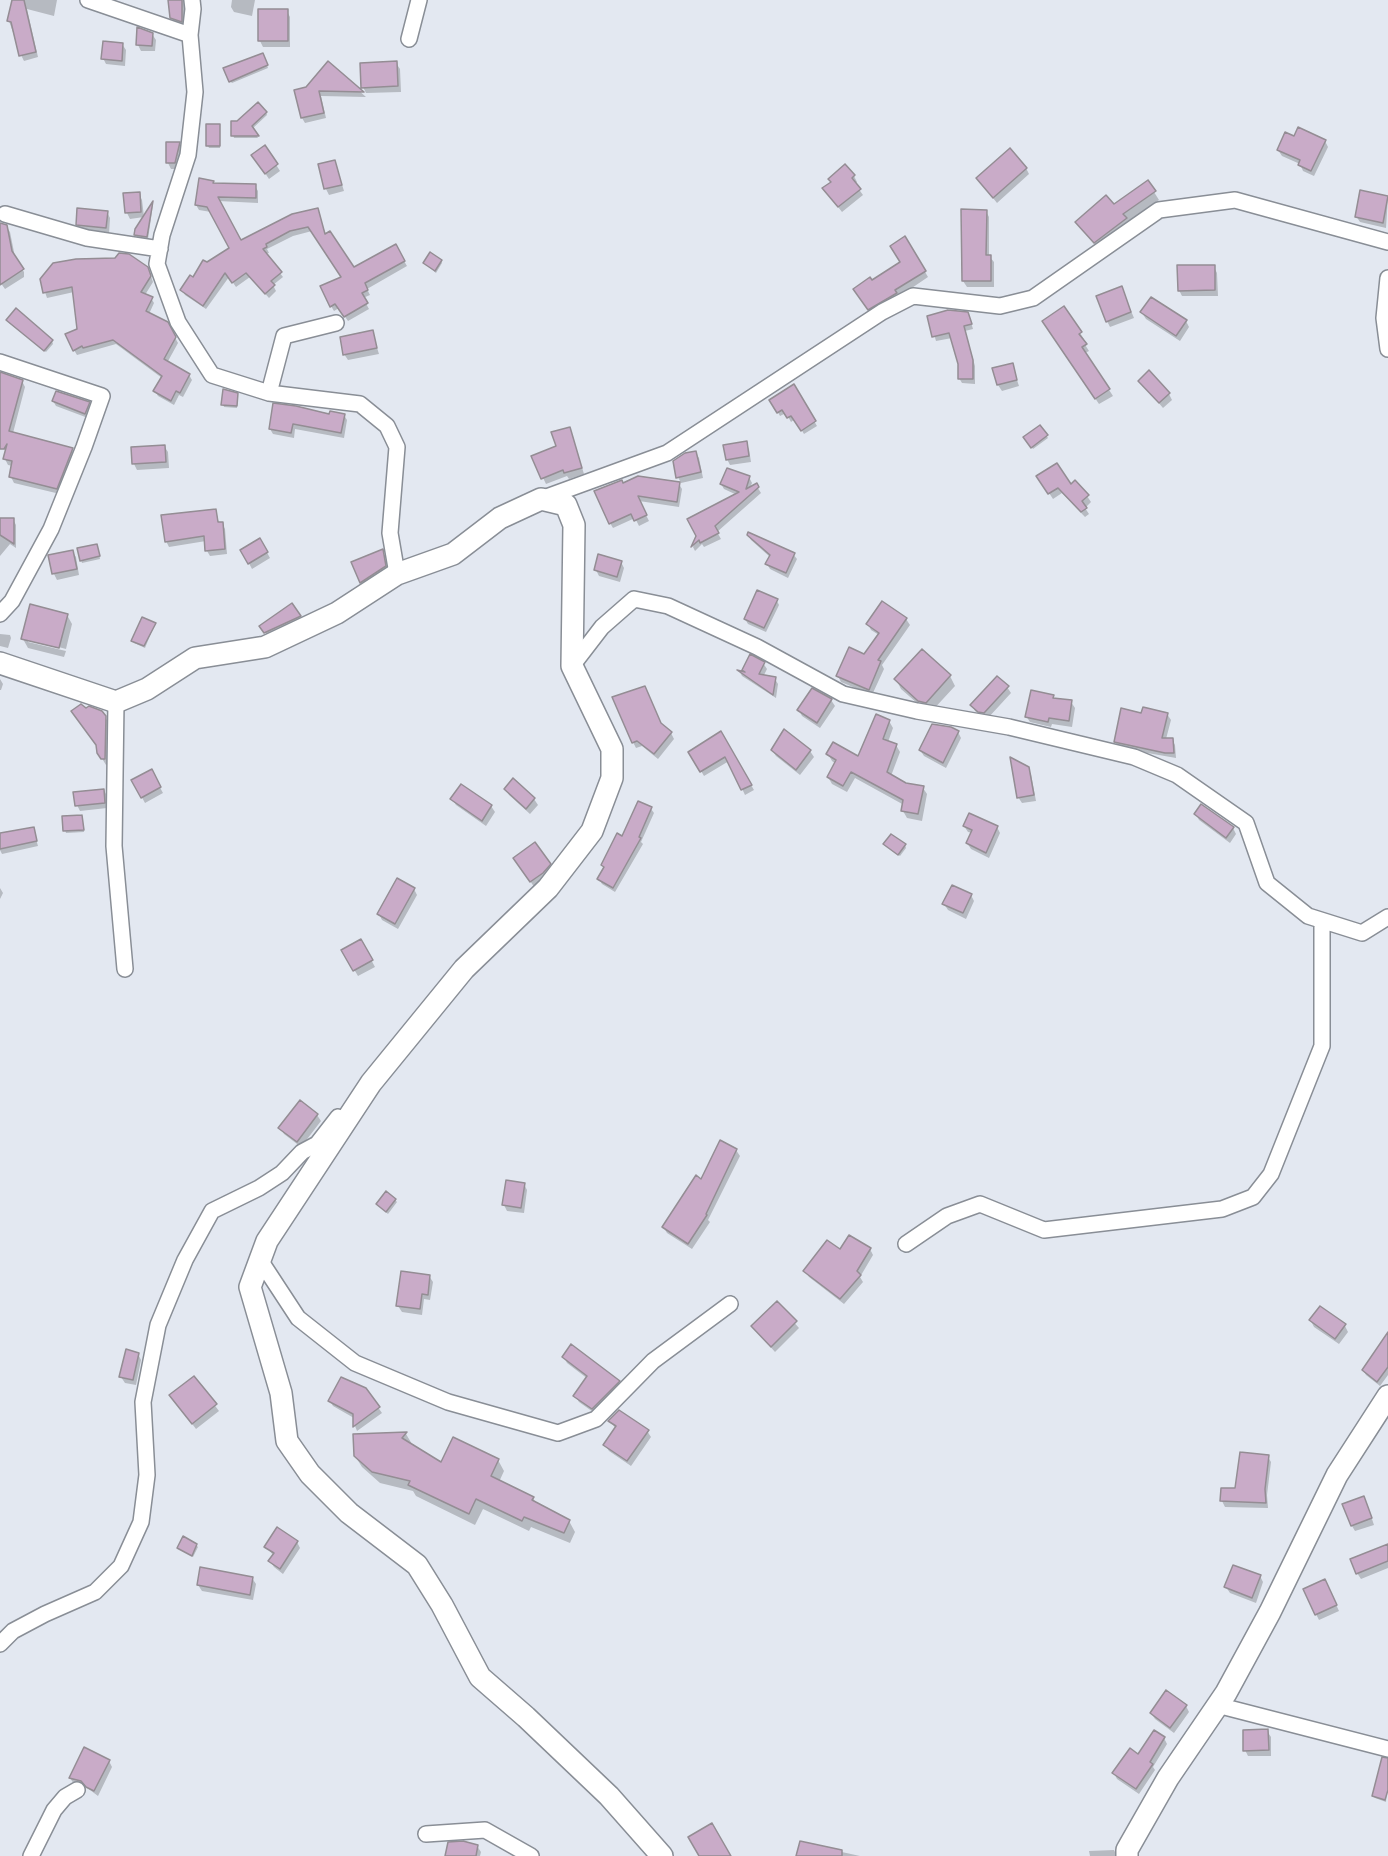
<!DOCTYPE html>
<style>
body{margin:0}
canvas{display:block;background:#e3e8f1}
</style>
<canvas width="1388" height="1856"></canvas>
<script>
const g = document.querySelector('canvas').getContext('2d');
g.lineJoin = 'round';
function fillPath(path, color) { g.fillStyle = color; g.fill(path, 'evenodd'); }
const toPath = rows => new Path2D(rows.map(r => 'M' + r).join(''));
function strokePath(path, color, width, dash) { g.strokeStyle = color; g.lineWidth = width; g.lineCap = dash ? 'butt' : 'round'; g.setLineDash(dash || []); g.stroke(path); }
fillPath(toPath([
 [14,0,57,0,54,16,27,9,38,57,24,61,21,55,9,21],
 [170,0,184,0,186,3,184,27,175,24,171,17],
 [232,0,255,0,252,16,234,12,231,7],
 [287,11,290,17,290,47,263,47,260,41],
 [152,34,156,40,155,51,141,51,138,45],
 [122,44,126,50,125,66,106,64,103,58],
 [264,57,268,68,232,83,230,81],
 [328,63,366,97,321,96,326,118,305,123,302,118],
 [396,63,400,69,401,92,366,93,363,87],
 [266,112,267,115,252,129,258,138,234,138,233,135],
 [219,125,220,148,209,148,208,146],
 [1295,138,1325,141,1328,147,1314,176,1303,171,1300,164,1282,156,1278,150],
 [179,143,182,149,178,169,171,169,168,163],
 [265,147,280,171,269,179,257,161],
 [335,162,344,191,329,195,326,189,320,165],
 [1026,168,1029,174,997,203,978,179],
 [854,176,857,182,855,184,863,195,842,212,824,189],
 [213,182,214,184,255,186,258,191,258,203,218,201,241,242,317,209,326,235,354,269,395,246,407,266,367,289,370,295,363,298,369,309,348,321,339,308,334,311,331,306,343,278,312,231,293,236,267,249,269,253,265,254,283,277,273,285,276,291,269,298,250,277,236,287,229,277,206,309,185,295,182,290,207,264,231,249,211,212,199,210,196,205],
 [1154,192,1159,200,1127,222,1130,227,1100,251,1077,222,1114,206],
 [139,194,142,200,144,217,153,205,148,239,137,237,135,235,144,217,130,219,127,213],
 [1388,197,1386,228,1360,222,1356,216],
 [986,211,989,217,989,256,994,262,994,287,967,287,963,281],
 [107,212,110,218,109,234,81,230,77,224],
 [0,223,6,226,10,232,15,257,24,272,24,277,5,289,0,282],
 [905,238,928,277,872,315,858,295,872,282,902,262],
 [441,261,442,263,436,273,425,264],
 [1214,267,1217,273,1218,296,1182,296,1179,290],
 [150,273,153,282,145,295,151,298,154,303,149,314,167,323,178,343,167,363,189,375,192,380,183,397,179,395,174,405,158,396,155,391,162,378,116,344,77,355,74,350,79,329,74,292,47,298,41,280],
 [1124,294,1134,318,1110,327,1107,321],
 [1063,308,1084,339,1082,340,1089,351,1085,353,1113,396,1099,404,1047,327],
 [16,311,52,341,53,344,46,352,9,323,8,320],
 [1142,313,1186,321,1189,327,1180,341,1146,319],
 [929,317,970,319,973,329,965,331,975,366,975,384,962,383,959,378,960,363,952,338,936,341],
 [372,332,379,354,348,360,344,354],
 [1012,365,1019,386,1002,391,998,385],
 [0,374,22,381,25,387,13,433,72,450,75,455,60,494,14,483,11,477,13,466,8,465,5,459,7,449,0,446],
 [1140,381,1169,394,1172,400,1163,408],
 [793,386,817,426,804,434,795,419,791,422,786,413,780,416,771,400],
 [237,395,237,408,224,407,223,404],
 [53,401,88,403,91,408,88,418,56,406],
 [274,405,330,416,344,415,347,420,344,438,295,429,294,438,273,434,270,429],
 [1040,427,1048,438,1033,449,1025,438],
 [572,435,584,474,569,479,567,476,546,484,533,457,557,447],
 [746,443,749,449,751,462,730,465,727,459],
 [164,446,168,452,169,468,137,470,134,464],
 [695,452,699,458,703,478,681,483,678,477],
 [1038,476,1071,486,1087,496,1091,502,1085,508,1089,514,1085,517,1062,493,1053,499],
 [749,477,752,483,750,488,756,485,761,493,717,532,721,539,704,547,702,544,695,551,693,547,698,536,737,495,724,489,721,484],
 [679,484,682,489,679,507,639,501,649,521,639,526,635,518,613,528,610,523,623,485],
 [216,510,219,524,222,523,225,529,227,554,210,556,207,551,206,541,169,547,166,541],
 [13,519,16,525,16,548,10,544,0,556,0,520],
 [748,535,793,554,797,559,788,578,770,569,767,564,770,557,751,540],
 [260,540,270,558,252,569,242,550],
 [98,548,100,559,82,563,81,560],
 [72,551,76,557,79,575,57,580,54,574,50,556],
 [382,551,385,556,388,572,365,588,353,562],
 [621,562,624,568,620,582,599,576,596,570],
 [777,601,779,605,766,632,748,624,745,619],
 [292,605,303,622,269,638,261,626],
 [67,615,72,624,66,649,28,639,28,642,66,651,64,657,28,648,23,639],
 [906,619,910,625,882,665,884,669,872,695,841,682,838,676,865,656,879,635,871,630,868,624],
 [154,626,145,648,134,643,133,641],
 [0,634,10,635,11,638,8,648,0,646],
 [763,663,767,669,763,677,775,679,778,684,776,698,742,676,740,672,745,674,744,670],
 [950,676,955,686,931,712,925,710,901,689,896,679],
 [0,679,3,684,1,690,0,690],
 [1007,687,1011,693,988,718,982,717,975,711,972,705],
 [812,690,831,700,835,706,820,728,802,716,799,710],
 [1053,696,1055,700,1071,702,1075,708,1072,727,1052,724,1051,727,1030,722,1026,716],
 [86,710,105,717,109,723,108,764,106,765,98,752],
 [1167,714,1171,720,1166,739,1172,739,1175,745,1176,758,1119,748,1115,742],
 [889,721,893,728,888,742,896,745,900,752,891,776,905,784,923,788,927,794,922,821,907,818,903,811,904,805,855,778,847,792,832,784,828,777,836,764,832,761,828,754,858,758],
 [662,726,671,733,674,739,658,759,642,746,636,748,633,742],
 [785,731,810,751,814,757,800,775,776,756,772,750],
 [958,732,961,738,946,768,924,756,920,750],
 [720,733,754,790,745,795,729,761,704,776,690,752],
 [1028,768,1031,774,1036,801,1022,803,1018,797],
 [151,771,163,793,145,803,133,781],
 [461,786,491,806,495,812,486,826,456,805,452,799],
 [506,789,534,799,538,805,530,814,509,795],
 [104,790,107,796,107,808,80,811,77,805],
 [651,809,654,813,641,842,643,844,615,892,602,884,599,879,623,838],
 [1196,814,1233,828,1236,834,1230,843,1199,820],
 [82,816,84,832,66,833,65,830],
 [964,826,997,827,1000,833,989,858,971,849,967,843,972,833,968,832],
 [33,829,38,846,2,854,0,850,0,834],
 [885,844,905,845,906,848,900,856],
 [518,864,549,865,553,871,535,888],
 [0,888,3,893,0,899],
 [414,889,417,895,398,929,382,920,379,914],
 [971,895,974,901,966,919,948,910,944,904],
 [361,941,375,967,358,976,343,951],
 [300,1102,317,1115,321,1121,301,1147,284,1134,280,1128],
 [736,1150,740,1156,708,1220,710,1222,692,1249,667,1233,664,1228],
 [524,1184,527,1190,524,1213,507,1211,504,1205],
 [395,1200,397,1202,388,1214,378,1205],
 [870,1249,873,1255,860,1277,863,1282,844,1304,809,1277,805,1271,840,1251],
 [429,1276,433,1282,430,1300,424,1299,422,1315,402,1312,398,1306],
 [777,1303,799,1328,775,1352,753,1327],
 [1311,1321,1345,1326,1348,1332,1339,1344,1314,1327],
 [1388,1345,1388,1375,1380,1386,1366,1375,1363,1370],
 [138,1354,141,1360,136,1385,125,1383,121,1377],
 [564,1357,619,1382,622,1388,596,1414,579,1402,575,1396,588,1379,567,1363],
 [194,1378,219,1411,196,1429,175,1401],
 [365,1389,382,1413,357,1431,355,1426,354,1418,333,1406,330,1401],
 [610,1421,647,1431,651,1437,631,1466,609,1451,605,1445,616,1429],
 [406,1434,412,1444,441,1464,498,1460,504,1471,499,1482,533,1498,537,1505,569,1521,575,1532,570,1543,531,1527,529,1531,483,1509,475,1525,416,1496,413,1491,380,1483,362,1467,355,1456,355,1435],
 [1268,1457,1271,1462,1267,1495,1268,1508,1225,1507,1222,1501,1222,1489,1237,1490],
 [1367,1504,1374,1525,1355,1531,1352,1526],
 [297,1542,300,1548,283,1574,274,1567,270,1561,274,1556,266,1547],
 [196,1545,198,1547,193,1557,179,1548],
 [1388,1548,1388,1568,1361,1579,1357,1573],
 [1260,1576,1263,1582,1256,1603,1230,1593,1226,1587],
 [252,1578,256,1584,253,1600,202,1591,198,1585],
 [1328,1587,1339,1611,1319,1620,1316,1614],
 [1186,1706,1189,1712,1174,1733,1155,1719,1151,1713],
 [1267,1731,1271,1737,1271,1756,1248,1756,1245,1750],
 [1164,1738,1167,1744,1153,1767,1155,1770,1139,1794,1117,1779,1114,1773],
 [109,1761,112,1767,98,1796,86,1787,74,1784,70,1778],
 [1388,1779,1386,1802,1375,1798,1373,1796],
 [801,1843,860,1856,798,1856],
 [477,1846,481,1852,480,1856,447,1856],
 [1114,1850,1117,1856,1090,1856,1089,1851]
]), '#0003');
const building = toPath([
 [12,0,24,0,36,52,19,56,11,22,7,21,12,0],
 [168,0,182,0,182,22,170,18,168,0],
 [258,9,288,9,288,41,258,41,258,9],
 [137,27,153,33,152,46,136,45,137,27],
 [103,41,123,43,122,61,101,59,103,41],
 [263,53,268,65,229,82,223,68,263,53],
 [328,61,364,92,319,91,324,113,301,118,294,90,306,87,328,61],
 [397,61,398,86,361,88,360,63,397,61],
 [258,102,267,112,252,126,259,136,231,136,231,121,237,121,258,102],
 [206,124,220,124,220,146,206,146,206,124],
 [1298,127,1326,140,1311,171,1298,165,1300,160,1277,150,1285,132,1294,136,1298,127],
 [166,142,180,142,175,163,166,163,166,142],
 [265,145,278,164,265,174,251,155,265,145],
 [1010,148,1027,168,993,198,976,178,1010,148],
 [335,160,342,185,324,189,318,164,335,160],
 [845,164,855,175,852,178,861,189,838,207,822,188,831,182,828,179,845,164],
 [199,178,214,181,213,183,256,184,256,198,218,197,241,240,292,214,318,208,325,234,330,231,354,267,396,244,405,261,365,283,368,290,362,293,368,303,344,317,335,304,330,307,320,286,341,277,308,227,290,231,266,244,267,247,263,249,282,272,271,281,275,285,265,294,246,273,232,283,225,273,203,306,180,290,190,275,193,277,203,260,207,262,229,248,207,207,195,205,199,178],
 [1148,180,1156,191,1123,214,1127,218,1094,243,1075,222,1106,195,1114,204,1148,180],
 [1360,190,1388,196,1383,223,1355,217,1360,190],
 [140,192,141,212,125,213,123,193,140,192],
 [153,201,147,237,134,235,135,229,153,201],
 [77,208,108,211,106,228,76,225,77,208],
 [961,209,987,210,986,255,991,255,991,281,962,281,961,209],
 [0,223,7,225,12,251,24,269,0,285,0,223],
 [905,236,926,271,895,290,897,293,868,310,853,289,870,277,872,280,900,262,890,246,905,236],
 [430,252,442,260,435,271,423,263,430,252],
 [119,253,129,254,148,267,151,276,141,292,153,297,146,311,168,322,176,337,164,359,190,374,180,393,176,391,171,401,153,391,162,376,113,340,83,348,82,346,73,351,65,334,77,329,72,287,43,293,40,279,53,263,76,259,115,258,119,253],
 [1177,265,1215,265,1215,290,1178,291,1177,265],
 [1122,286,1131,312,1106,322,1096,296,1122,286],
 [1151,297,1187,320,1176,336,1140,312,1151,297],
 [1064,306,1082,332,1079,334,1087,344,1082,347,1110,389,1095,399,1042,321,1064,306],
 [16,308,53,340,44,351,6,320,16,308],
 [948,310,968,312,972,324,964,326,973,360,973,379,958,379,958,364,949,333,932,337,927,316,948,310],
 [373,330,377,348,343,355,340,337,373,330],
 [1013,363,1017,380,997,385,992,368,1013,363],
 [1149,370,1170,393,1159,403,1138,381,1149,370],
 [0,372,23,380,9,431,73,448,57,489,9,477,12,461,3,459,7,444,4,449,0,449,0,372],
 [794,384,816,421,801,431,791,416,787,418,782,410,777,413,769,400,794,384],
 [223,389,238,393,237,406,221,405,223,389],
 [56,391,90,402,85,414,52,401,56,391],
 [273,403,296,406,329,414,330,411,345,414,341,433,293,424,291,433,269,429,273,403],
 [1040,425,1048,435,1031,448,1023,437,1040,425],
 [570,427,582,468,564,473,563,470,541,479,531,456,556,446,551,432,570,427],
 [747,441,749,456,726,460,723,445,747,441],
 [165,445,166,462,132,464,131,447,165,445],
 [696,451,701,472,676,478,673,461,685,453,696,451],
 [1057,463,1071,484,1075,480,1089,495,1082,501,1087,508,1081,512,1058,488,1048,494,1036,476,1057,463],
 [727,468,750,476,746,489,757,483,759,487,715,526,719,533,700,543,699,540,691,547,696,536,687,519,739,492,720,484,727,468],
 [638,476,680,482,677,502,638,496,647,515,634,521,631,514,609,524,594,491,622,480,623,483,638,476],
 [216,509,218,522,223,522,225,549,205,551,204,536,165,542,161,515,216,509],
 [0,518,14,518,14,544,0,535,0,518],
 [748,532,795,553,786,573,765,564,770,555,747,535,748,532],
 [260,538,268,552,248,564,240,550,260,538],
 [97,544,100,556,80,561,77,548,97,544],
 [383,549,386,566,360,583,351,562,383,549],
 [73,550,77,569,52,574,48,555,73,550],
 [598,554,622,561,617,577,594,570,598,554],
 [757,590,778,599,764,628,744,619,757,590],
 [882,601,907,618,878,660,881,661,869,690,836,676,849,647,864,654,879,633,866,624,882,601],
 [292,603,301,616,264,633,259,626,292,603],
 [30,604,68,614,59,648,21,639,30,604],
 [142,617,156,623,144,646,131,641,142,617],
 [922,649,951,675,926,703,918,701,894,679,922,649],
 [750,654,765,662,759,674,776,677,773,695,737,670,745,672,742,670,750,654],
 [997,676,1009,686,984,713,978,712,970,705,997,676],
 [645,686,661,723,672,732,654,754,637,741,632,743,612,697,645,686],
 [812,688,832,699,817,723,797,710,812,688],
 [1031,690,1054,695,1053,698,1072,700,1069,721,1049,718,1048,722,1025,717,1031,690],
 [81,704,86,708,89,706,102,711,106,716,105,759,101,759,97,753,96,745,71,711,81,704],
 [1143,707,1168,713,1162,738,1173,738,1174,753,1165,753,1114,742,1121,708,1141,713,1143,707],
 [876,714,890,720,883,739,897,744,887,772,906,783,924,786,918,814,901,811,903,800,851,772,843,786,827,777,836,760,826,754,833,742,858,756,876,714],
 [932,724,951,727,959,731,943,763,919,750,932,724],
 [784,729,811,750,796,770,771,750,784,729],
 [721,731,752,785,741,790,725,757,700,772,688,752,721,731],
 [1010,757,1029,767,1034,795,1017,798,1010,757],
 [152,769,161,787,141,798,131,780,152,769],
 [513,778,535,798,526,809,504,789,513,778],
 [461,784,492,805,482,821,450,799,461,784],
 [104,789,105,803,75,806,73,792,104,789],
 [638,801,652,807,639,837,641,838,613,888,597,879,604,867,601,865,617,833,622,836,638,801],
 [1201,804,1234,827,1226,838,1194,814,1201,804],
 [969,813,998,826,986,853,966,843,972,830,963,826,969,813],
 [82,815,84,830,63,831,62,816,82,815],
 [34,827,37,841,0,849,0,833,34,827],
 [891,834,906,844,898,855,883,844,891,834],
 [535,842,551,864,543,873,530,882,513,858,535,842],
 [397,878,415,888,395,924,377,914,397,878],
 [952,885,972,894,963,913,942,904,952,885],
 [361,939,373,960,353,971,341,950,361,939],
 [300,1100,318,1114,297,1142,278,1128,300,1100],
 [720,1140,737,1149,706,1214,707,1215,688,1244,662,1227,696,1175,701,1179,720,1140],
 [506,1180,525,1183,521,1208,502,1205,506,1180],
 [386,1191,396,1199,386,1212,376,1204,386,1191],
 [849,1235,871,1248,857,1271,861,1275,840,1299,803,1271,827,1240,840,1249,849,1235],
 [401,1271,430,1275,428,1295,422,1294,420,1309,396,1306,401,1271],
 [777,1301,797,1321,771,1347,751,1326,777,1301],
 [1320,1306,1346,1324,1335,1339,1309,1320,1320,1306],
 [1388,1332,1388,1367,1377,1382,1362,1370,1388,1332],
 [571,1344,620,1381,592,1409,573,1396,587,1376,562,1357,571,1344],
 [126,1349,139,1353,133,1380,119,1377,126,1349],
 [194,1376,217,1404,192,1424,169,1395,194,1376],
 [341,1377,366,1388,380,1407,353,1427,353,1414,328,1401,341,1377],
 [619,1410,649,1430,627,1461,603,1445,616,1426,608,1421,619,1410],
 [407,1432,402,1438,441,1462,453,1437,499,1459,491,1476,534,1497,532,1500,570,1520,564,1533,524,1517,522,1521,476,1499,469,1514,408,1485,410,1481,372,1472,354,1456,353,1434,407,1432],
 [1240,1452,1269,1455,1265,1489,1266,1503,1220,1501,1221,1488,1235,1488,1240,1452],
 [1364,1496,1372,1518,1351,1526,1342,1504,1364,1496],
 [277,1527,298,1541,280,1569,268,1561,274,1553,264,1547,277,1527],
 [183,1536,197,1544,192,1556,177,1548,183,1536],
 [1388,1544,1388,1561,1356,1574,1350,1559,1388,1544],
 [1233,1565,1261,1575,1252,1598,1224,1587,1233,1565],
 [200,1567,253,1577,250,1595,197,1585,200,1567],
 [1325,1579,1337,1605,1315,1615,1303,1589,1325,1579],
 [1166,1690,1187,1705,1170,1728,1150,1713,1166,1690],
 [1268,1729,1269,1750,1243,1751,1243,1730,1268,1729],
 [1154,1730,1165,1737,1150,1762,1153,1764,1136,1789,1112,1773,1130,1748,1138,1754,1154,1730],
 [84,1747,110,1760,94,1791,86,1787,81,1781,69,1778,84,1747],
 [1382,1757,1388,1758,1388,1790,1385,1800,1372,1796,1382,1757],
 [712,1823,731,1856,699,1856,688,1837,712,1823],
 [463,1841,478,1845,476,1856,445,1856,448,1842,463,1841],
 [800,1841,842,1850,842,1856,796,1856,800,1841]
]);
fillPath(building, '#c9abc8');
strokePath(building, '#948d94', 1.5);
const street = toPath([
 [88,0,190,35],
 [192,0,193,9,190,35,195,92,188,155,162,235,157,264,178,322,212,375,269,393,360,404,387,426,397,447,390,533,397,574],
 [409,39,419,0],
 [5,214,87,238,160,249],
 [1388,278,1384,318,1388,349],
 [0,362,102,396,84,447,51,529,12,601,0,614],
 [269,393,284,336,336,323],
 [541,499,667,453,882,312,913,296,1000,306,1033,298,1159,210,1235,200,1388,242],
 [572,666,602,627,634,599,668,606,757,647,843,694,917,711,1009,727,1134,757,1177,775,1246,823,1267,883,1308,916,1362,933,1388,917],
 [116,702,114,846,125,969],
 [906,1244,947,1216,980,1204,1044,1230,1222,1209,1253,1197,1271,1174,1322,1046,1322,921],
 [260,1260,298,1318,355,1363,448,1402,558,1433,596,1419,653,1361,730,1304],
 [0,1644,13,1631,45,1614,95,1592,121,1566,141,1522,147,1475,143,1402,158,1325,185,1260,212,1211,259,1188,282,1173,302,1152,317,1144,338,1117],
 [1217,1705,1388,1749],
 [426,1834,485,1830,531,1856],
 [31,1856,54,1810,65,1797,77,1790]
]);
const secondary = toPath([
 [0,663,116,702,147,689,195,658,265,647,337,613,397,574,453,554,500,518,541,499,566,505,574,525,572,666,612,749,612,778,592,831,548,888,464,969,371,1083,267,1241,250,1287,281,1393,287,1441,310,1474,349,1513,417,1565,442,1605,480,1677,526,1717,609,1796,662,1856],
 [1127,1856,1127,1850,1168,1778,1226,1693,1270,1612,1337,1475,1388,1396]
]);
strokePath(street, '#898e96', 18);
strokePath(secondary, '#898e96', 24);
strokePath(street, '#fff', 15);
strokePath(secondary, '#fff', 21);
</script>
